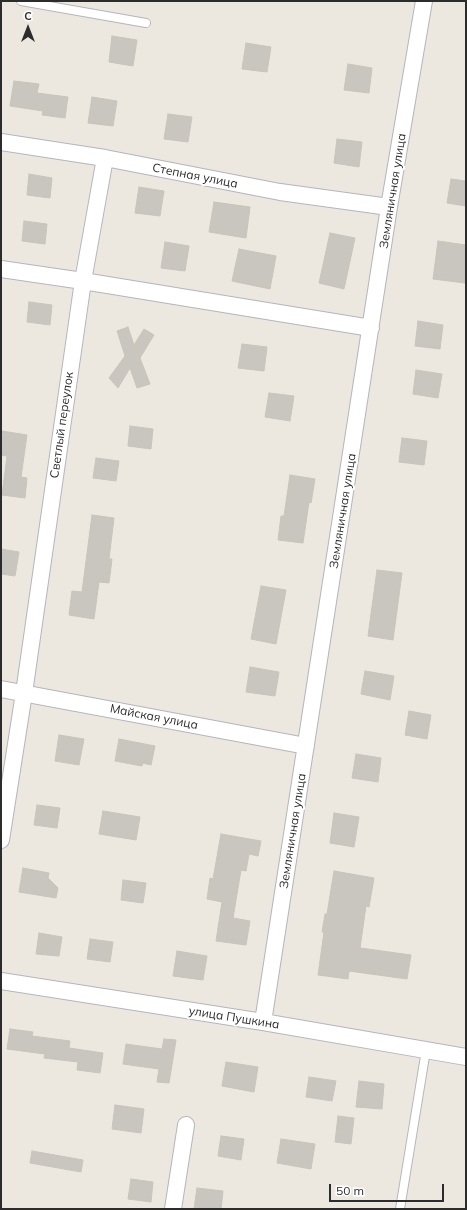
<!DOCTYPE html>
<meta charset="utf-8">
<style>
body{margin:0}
#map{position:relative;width:467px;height:1210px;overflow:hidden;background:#ece8e0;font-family:Mulish,sans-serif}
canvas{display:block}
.frame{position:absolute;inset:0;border:2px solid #2c2c2c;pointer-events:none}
.north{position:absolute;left:8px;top:8px;width:40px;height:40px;-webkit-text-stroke:3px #fff;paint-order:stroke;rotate:0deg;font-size:11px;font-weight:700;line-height:16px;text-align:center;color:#2c2c2c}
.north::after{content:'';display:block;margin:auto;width:14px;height:18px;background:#2c2c2c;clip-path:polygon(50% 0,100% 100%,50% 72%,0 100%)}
.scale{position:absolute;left:329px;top:1184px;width:115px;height:18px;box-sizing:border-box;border:2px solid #2c2c2c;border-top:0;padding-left:5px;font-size:12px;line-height:14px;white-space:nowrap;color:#2c2c2c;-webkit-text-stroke:3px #fff;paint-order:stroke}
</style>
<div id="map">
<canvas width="467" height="1210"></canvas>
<div class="frame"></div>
<div class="north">С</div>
<div class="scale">50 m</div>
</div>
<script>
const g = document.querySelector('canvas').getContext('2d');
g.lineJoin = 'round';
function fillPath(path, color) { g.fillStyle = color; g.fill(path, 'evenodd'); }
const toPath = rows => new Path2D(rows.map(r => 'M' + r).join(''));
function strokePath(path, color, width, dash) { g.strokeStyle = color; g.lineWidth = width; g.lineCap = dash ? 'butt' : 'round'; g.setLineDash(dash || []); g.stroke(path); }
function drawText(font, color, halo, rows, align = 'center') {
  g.font = font + ' Mulish,sans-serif'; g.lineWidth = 4; g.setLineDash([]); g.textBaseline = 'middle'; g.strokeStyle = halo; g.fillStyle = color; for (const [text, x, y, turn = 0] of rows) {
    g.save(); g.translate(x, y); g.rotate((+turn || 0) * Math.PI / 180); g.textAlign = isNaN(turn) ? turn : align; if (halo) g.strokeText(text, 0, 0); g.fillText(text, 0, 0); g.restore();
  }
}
const building = toPath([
 [112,36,137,40,133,66,109,62,112,36],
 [246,43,271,47,267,72,242,69,246,43],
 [348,64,372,68,369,93,344,90,348,64],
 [14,81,39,84,37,93,68,97,65,118,42,115,43,111,10,106,14,81],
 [92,97,117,101,113,126,88,123,92,97],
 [168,114,192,117,188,142,164,139,168,114],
 [337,139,362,142,359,167,334,163,337,139],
 [29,174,52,178,50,198,27,195,29,174],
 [451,179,466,181,466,206,447,203,451,179],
 [139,187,164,191,160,216,135,213,139,187],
 [214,202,250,207,246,238,209,232,214,202],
 [24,221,47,224,45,244,22,241,24,221],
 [330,233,355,238,344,289,319,283,330,233],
 [438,241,466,245,465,283,433,279,438,241],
 [165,242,189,246,185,271,161,268,165,242],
 [239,249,276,256,270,289,232,281,239,249],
 [29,302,52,305,50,325,27,322,29,302],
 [418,321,443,325,440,349,415,346,418,321],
 [128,327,134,345,144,329,154,335,140,358,150,384,137,388,130,368,118,388,109,378,125,356,117,331,128,327],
 [242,344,267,347,264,371,238,368,242,344],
 [416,370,442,374,438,398,413,394,416,370],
 [269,393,294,396,290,421,265,417,269,393],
 [130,426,153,429,151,449,128,446,130,426],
 [2,431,27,435,21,477,27,478,25,498,2,495,7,456,1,455,2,431],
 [402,438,427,441,424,465,399,462,402,438],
 [96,458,119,461,116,481,93,478,96,458],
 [290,475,315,479,311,503,309,502,303,543,278,540,281,516,284,516,290,475],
 [92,515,114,518,109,559,112,559,109,583,99,582,94,619,69,615,72,591,82,592,92,515],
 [1,549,19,552,15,576,1,574,1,549],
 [377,570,402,573,393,640,368,636,377,570],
 [261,586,286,590,276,644,251,639,261,586],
 [250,667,279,672,275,696,246,692,250,667],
 [365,671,394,676,390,700,361,694,365,671],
 [409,711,431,715,427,739,405,735,409,711],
 [59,735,84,739,79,765,55,761,59,735],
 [119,739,155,746,151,765,143,763,142,766,115,761,119,739],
 [356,754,381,758,378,782,352,778,356,754],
 [37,805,60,808,57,828,34,825,37,805],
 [103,811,140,817,136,840,99,834,103,811],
 [334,813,359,817,354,847,330,843,334,813],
 [221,834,261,841,258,856,249,854,246,871,241,870,233,918,250,921,246,945,216,941,222,902,207,899,210,878,213,879,221,834],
 [23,868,49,873,48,878,58,888,56,898,19,892,23,868],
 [334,871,374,878,369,907,366,906,360,948,411,955,407,979,349,971,348,979,318,975,324,932,322,932,325,914,327,914,334,871],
 [123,880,146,883,143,903,121,900,123,880],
 [39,933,62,937,59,956,36,954,39,933],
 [90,939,113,942,110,962,87,959,90,939],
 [177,951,207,956,203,980,173,976,177,951],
 [10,1029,33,1032,32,1036,70,1041,69,1048,103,1053,100,1073,77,1070,78,1062,44,1058,45,1054,7,1049,10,1029],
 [164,1039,176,1040,169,1083,157,1082,159,1069,123,1064,126,1044,162,1049,164,1039],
 [226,1062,258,1067,254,1092,222,1086,226,1062],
 [309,1077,336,1081,332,1101,306,1097,309,1077],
 [359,1081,384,1084,382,1109,356,1107,359,1081],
 [115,1105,144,1109,141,1133,112,1129,115,1105],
 [338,1116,354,1118,351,1144,335,1142,338,1116],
 [221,1136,244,1139,241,1160,218,1156,221,1136],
 [281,1139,315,1144,311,1169,277,1163,281,1139],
 [32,1151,83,1160,81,1172,30,1163,32,1151],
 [131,1179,153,1182,151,1202,128,1199,131,1179],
 [197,1188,223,1191,221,1209,194,1209,197,1188]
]);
fillPath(building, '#c8c6be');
strokePath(building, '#c8c4ba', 1);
const lane = toPath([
 [21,1,146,23],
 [400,1209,426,1050]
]);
const street = toPath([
 [1,142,105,158,280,192,389,207],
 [1,269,83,281,371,328],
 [1,689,306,746],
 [1,840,24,693,83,281,105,158],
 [1,981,263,1022,466,1057],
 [263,1022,389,207,424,1],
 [173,1209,186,1125]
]);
strokePath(lane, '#b4b5be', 10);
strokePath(street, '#b4b5be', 18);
strokePath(lane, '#fff', 8);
strokePath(street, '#fff', 16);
drawText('12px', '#2c2c2c', '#fff', [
 ["Степная улица",195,176,11],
 ["Земляничная улица",393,191,-81],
 ["Светлый переулок",62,425,-82],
 ["Земляничная улица",343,511,-81],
 ["Майская улица",154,717,11],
 ["Земляничная улица",293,831,-81],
 ["улица Пушкина",234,1018,9]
]);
</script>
